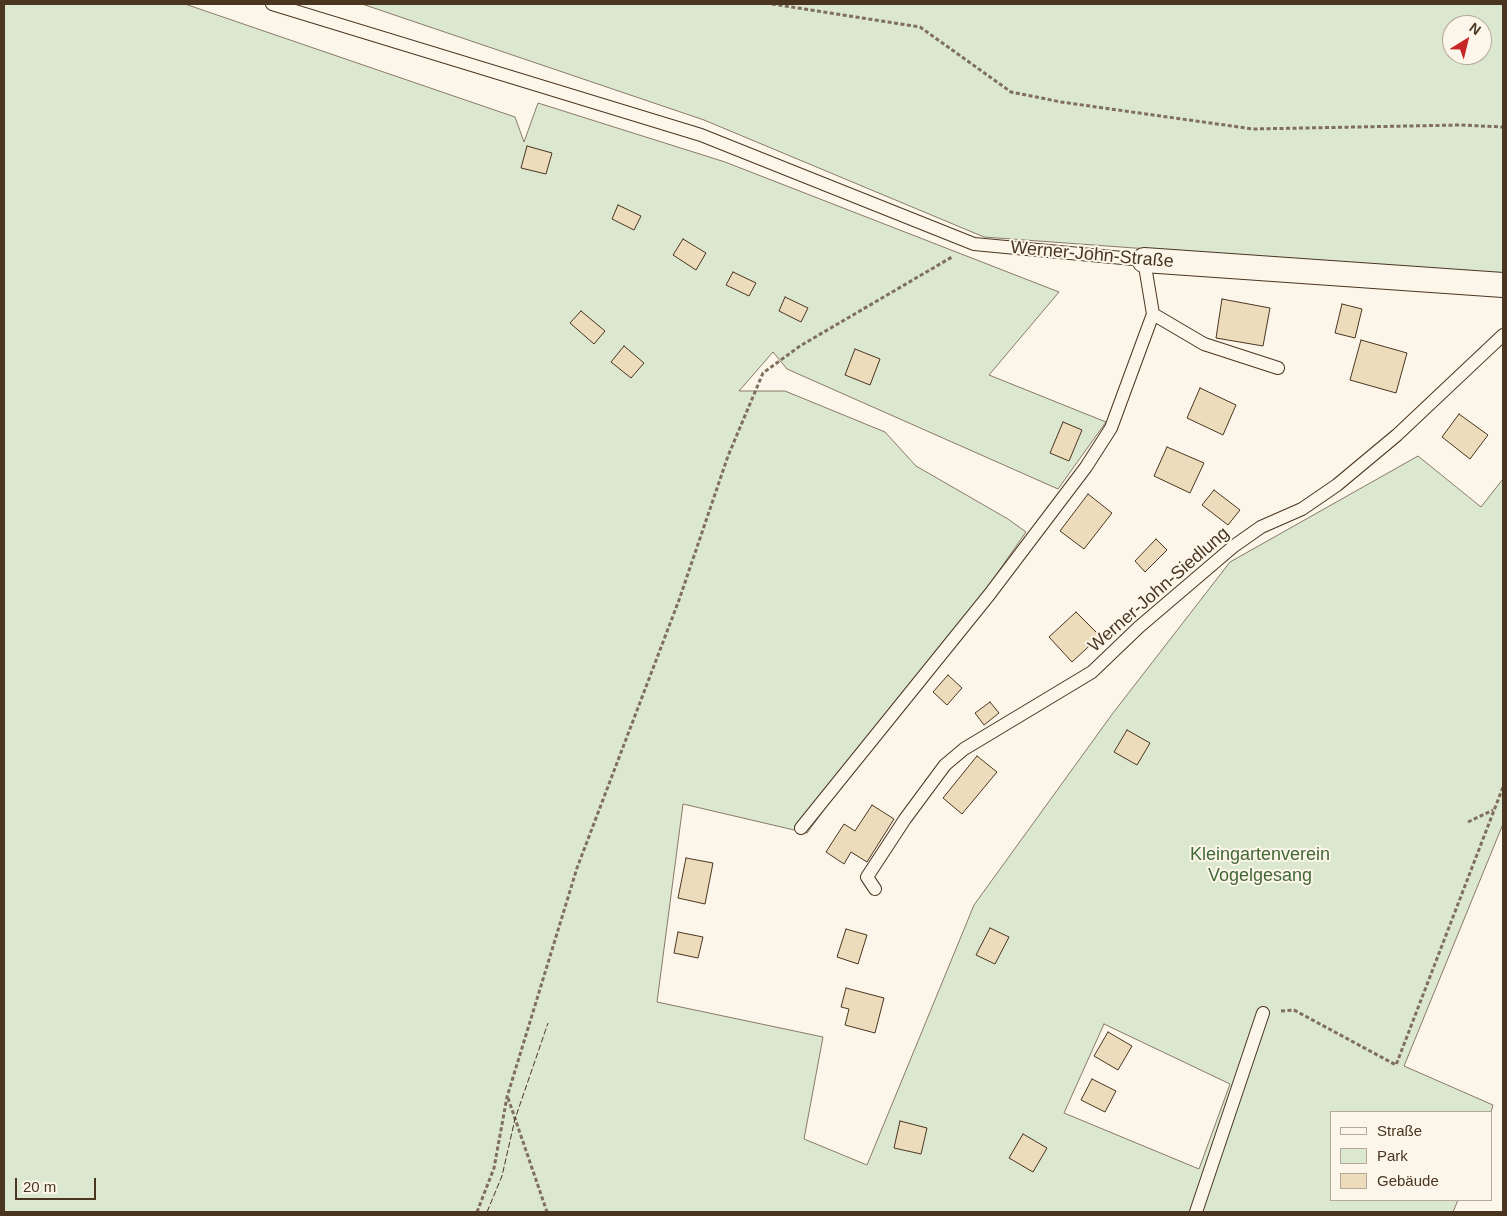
<!DOCTYPE html>
<meta charset="utf-8">
<style>
body{margin:0}
#map{position:relative;width:1507px;height:1216px;overflow:hidden;background:#fbf6e9;font-family:Arial,sans-serif}
canvas{display:block}
.frame{position:absolute;inset:0;border:5px solid #4a3520;pointer-events:none}
.legend{position:absolute;left:1330px;top:1111px;width:162px;height:90px;box-sizing:border-box;background:#fbf6e9;border:1px solid #b4a999;margin:0;padding:6px 9px;list-style:none;font-size:15px;color:#4a3520}
.legend li{display:flex;align-items:center;gap:10px;height:25px}
.legend b{width:25px;border:1px solid #b4a999}
.north{position:absolute;left:1442px;top:15px;width:50px;height:50px;box-sizing:border-box;background:#fbf6e9;border:1px solid #b4a999;border-radius:50%;rotate:36deg;font-size:14px;font-weight:700;line-height:20px;text-align:center;color:#4a3520}
.north::after{content:'';display:block;margin:auto;width:18px;height:22px;background:#c62828;clip-path:polygon(50% 0,100% 100%,50% 72%,0 100%)}
.scale{position:absolute;left:15px;top:1178px;width:81px;height:22px;box-sizing:border-box;border:2px solid #4a3520;border-top:0;padding-left:6px;font-size:15px;line-height:18px;white-space:nowrap;color:#4a3520;-webkit-text-stroke:4px #fbf6e9;paint-order:stroke}
</style>
<div id="map">
<canvas width="1507" height="1216"></canvas>
<div class="frame"></div>
<ul class="legend">
<li><b style="height:6px;background:#fbf6e9"></b>Straße</li>
<li><b style="height:14px;background:#dce7d0"></b>Park</li>
<li><b style="height:14px;background:#ecdcbc"></b>Gebäude</li>
</ul>
<div class="north">N</div>
<div class="scale">20 m</div>
</div>
<script>
const g = document.querySelector('canvas').getContext('2d');
g.lineJoin = 'round';
function fillPath(path, color) { g.fillStyle = color; g.fill(path, 'evenodd'); }
const toPath = rows => new Path2D(rows.map(r => 'M' + r).join(''));
function strokePath(path, color, width, dash) { g.strokeStyle = color; g.lineWidth = width; g.lineCap = dash ? 'butt' : 'round'; g.setLineDash(dash || []); g.stroke(path); }
function drawText(font, color, halo, rows, align = 'center') {
  g.font = font + ' Arial,sans-serif'; g.lineWidth = 4; g.setLineDash([]); g.textBaseline = 'middle'; g.strokeStyle = halo; g.fillStyle = color; for (const [text, x, y, turn = 0] of rows) {
    g.save(); g.translate(x, y); g.rotate((+turn || 0) * Math.PI / 180); g.textAlign = isNaN(turn) ? turn : align; if (halo) g.strokeText(text, 0, 0); g.fillText(text, 0, 0); g.restore();
  }
}
const green = toPath([
 [4,4,185,4,515,117,524,142,538,103,725,162,1059,292,989,375,1106,422,1058,489,787,369,773,352,739,391,785,391,885,432,916,466,1008,519,1026,532,980,598,807,833,683,804,657,1002,823,1037,804,1139,867,1165,974,905,1113,713,1230,562,1418,456,1481,507,1503,479,1503,824,1404,1066,1493,1105,1491,1112,1331,1112,1331,1200,1458,1200,1453,1212,4,1212,4,4],
 [1104,1024,1230,1084,1199,1169,1064,1113,1104,1024],
 [362,4,1503,4,1503,275,984,237,704,120,362,4],
 [1452,25,1482,25,1482,55,1452,55,1452,25]
]);
fillPath(green, '#dce7d0');
strokePath(green, '#887966', 1);
const building = toPath([
 [527,146,552,153,546,174,521,168,527,146],
 [618,205,641,216,634,230,612,219,618,205],
 [683,239,706,253,696,270,673,255,683,239],
 [733,272,756,283,749,296,726,285,733,272],
 [785,297,808,308,801,322,779,311,785,297],
 [1222,299,1270,308,1263,346,1216,338,1222,299],
 [1342,304,1362,309,1355,338,1335,333,1342,304],
 [581,311,605,331,594,344,570,323,581,311],
 [1361,340,1407,353,1396,393,1350,380,1361,340],
 [624,346,644,363,631,378,611,362,624,346],
 [855,349,880,359,870,385,845,375,855,349],
 [1200,388,1236,405,1223,435,1187,418,1200,388],
 [1459,414,1488,435,1470,459,1442,437,1459,414],
 [1063,422,1082,430,1069,461,1050,453,1063,422],
 [1167,447,1204,463,1190,493,1154,476,1167,447],
 [1214,490,1240,510,1228,525,1202,505,1214,490],
 [1088,494,1112,513,1084,549,1060,531,1088,494],
 [1156,539,1167,550,1145,572,1135,561,1156,539],
 [1076,612,1100,636,1072,662,1049,637,1076,612],
 [948,675,962,688,947,705,933,692,948,675],
 [990,702,999,713,984,725,975,713,990,702],
 [1127,730,1150,743,1137,765,1114,752,1127,730],
 [977,756,997,772,962,814,943,798,977,756],
 [872,805,894,819,867,862,851,852,844,864,826,852,844,824,855,831,872,805],
 [686,858,713,863,705,904,678,898,686,858],
 [990,928,1009,937,995,964,976,955,990,928],
 [846,929,867,935,858,964,837,957,846,929],
 [678,932,703,937,698,958,674,953,678,932],
 [846,988,884,998,875,1033,845,1025,849,1009,841,1007,846,988],
 [1108,1032,1132,1046,1118,1070,1094,1056,1108,1032],
 [1092,1079,1116,1091,1105,1112,1081,1100,1092,1079],
 [900,1121,927,1128,921,1154,894,1148,900,1121],
 [1023,1134,1047,1148,1033,1172,1009,1158,1023,1134]
]);
fillPath(building, '#ecdcbc');
strokePath(building, '#4a3520', 1);
const service = toPath([
 [272,4,701,135,974,244,1144,260,1153,314,1111,428,1086,467,989,595,801,828],
 [1153,314,1204,344,1278,368],
 [875,889,867,877,905,819,945,765,964,749,1092,672,1139,627,1234,546,1261,527,1302,509,1337,485,1397,435,1503,335],
 [1196,1212,1263,1013]
]);
const minor = toPath([
 [1144,260,1503,285]
]);
strokePath(service, '#4a3520', 14);
strokePath(minor, '#4a3520', 26);
strokePath(toPath([
 [772,4,920,27,1011,92,1061,102,1253,129,1461,125,1503,127],
 [1468,822,1493,810],
 [1281,1011,1294,1010,1396,1065,1503,787],
 [508,1098,547,1212],
 [477,1212,494,1168,507,1097,577,868,679,600,728,456,763,373,800,346,952,257]
]), '#7f6f5c', 3, [4, 2.5]);
strokePath(service, '#fbf6e9', 12);
strokePath(minor, '#fbf6e9', 24);
strokePath(toPath([
 [487,1212,502,1176,515,1119,548,1023]
]), '#4a3520', 1, [6, 2.5]);
drawText('18px', '#4a3520', '#fbf6e9', [
 ["Werner-John-Straße",1092,255,5],
 ["Werner-John-Siedlung",1159,590,-41]
]);
drawText('18px', '#436837', '#fbf6e9', [
 ["Kleingartenverein",1260,855],
 ["Vogelgesang",1260,876]
]);
</script>
